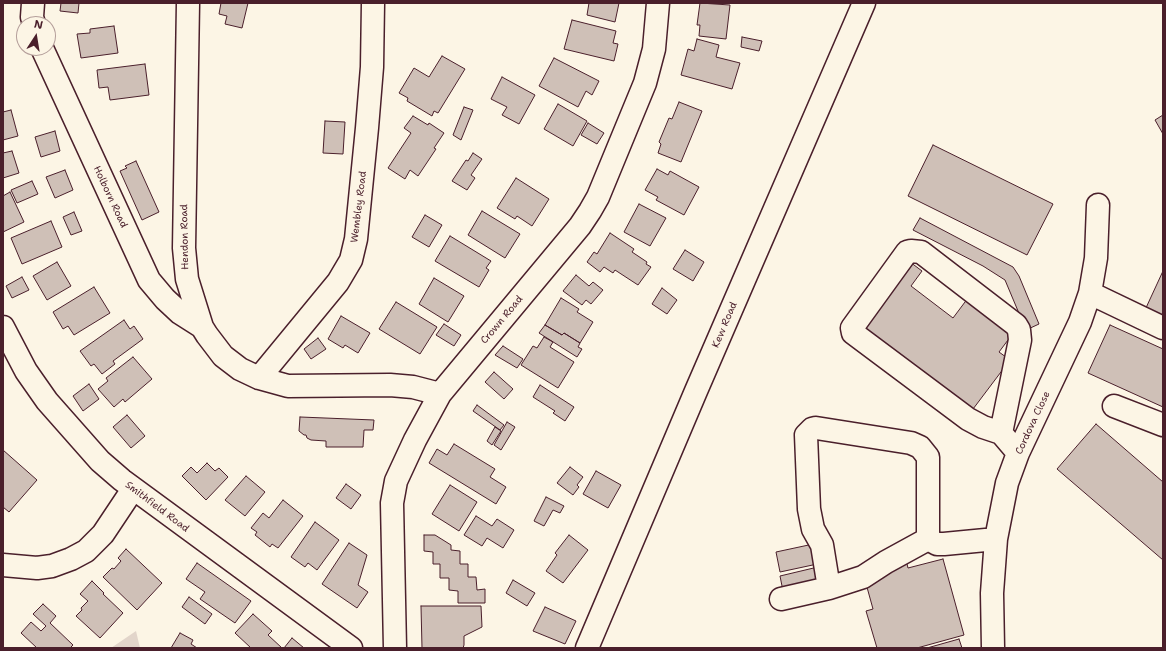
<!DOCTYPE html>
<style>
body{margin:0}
#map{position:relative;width:1166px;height:651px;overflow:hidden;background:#fcf5e5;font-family:"Shantell Sans",sans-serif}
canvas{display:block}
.frame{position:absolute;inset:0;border:4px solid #4a1f2b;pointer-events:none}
.north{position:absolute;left:16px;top:16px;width:40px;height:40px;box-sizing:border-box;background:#fcf5e5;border:1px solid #b59f9b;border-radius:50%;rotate:12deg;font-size:11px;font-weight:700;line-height:16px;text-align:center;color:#4a1f2b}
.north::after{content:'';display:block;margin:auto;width:14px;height:18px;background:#4a1f2b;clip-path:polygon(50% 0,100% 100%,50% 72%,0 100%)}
</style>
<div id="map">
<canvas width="1166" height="651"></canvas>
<div class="frame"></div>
<div class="north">N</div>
</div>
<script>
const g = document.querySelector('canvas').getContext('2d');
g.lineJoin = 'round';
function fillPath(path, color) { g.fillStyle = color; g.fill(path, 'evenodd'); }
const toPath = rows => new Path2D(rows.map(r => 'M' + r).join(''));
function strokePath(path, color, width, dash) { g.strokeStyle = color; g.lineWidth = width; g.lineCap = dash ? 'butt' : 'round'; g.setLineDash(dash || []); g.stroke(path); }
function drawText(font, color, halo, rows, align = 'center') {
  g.font = font + ' "Shantell Sans",sans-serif'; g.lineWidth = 3; g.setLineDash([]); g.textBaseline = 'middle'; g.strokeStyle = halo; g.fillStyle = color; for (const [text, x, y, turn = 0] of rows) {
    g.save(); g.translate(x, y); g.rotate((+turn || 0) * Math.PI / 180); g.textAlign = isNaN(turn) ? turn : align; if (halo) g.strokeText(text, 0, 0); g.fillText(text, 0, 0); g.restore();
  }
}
fillPath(toPath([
 [136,631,140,648,111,648]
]), '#e2d5ca');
const building = toPath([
 [61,3,79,3,78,13,60,11,61,3],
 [221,3,248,3,242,28,225,24,227,16,219,14,221,3],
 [589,3,619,3,615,22,587,15,589,3],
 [700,3,730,5,726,39,699,36,700,25,697,25,700,3],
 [572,20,616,31,613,43,618,44,614,61,564,49,572,20],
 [114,26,118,53,81,58,77,34,90,33,90,29,114,26],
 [742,37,762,41,759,51,741,47,742,37],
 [697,39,719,45,716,57,740,63,732,89,681,75,688,49,694,51,697,39],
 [442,56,465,69,438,113,434,111,432,116,407,101,408,98,399,93,414,68,429,77,442,56],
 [554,58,599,81,592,95,586,91,578,107,539,86,554,58],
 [145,64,149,95,110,100,108,87,99,88,97,70,145,64],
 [502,77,535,95,519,124,502,115,507,107,491,99,502,77],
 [679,102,702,111,681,162,658,153,661,144,659,142,669,118,672,119,679,102],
 [558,104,587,121,573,146,544,129,558,104],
 [464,107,473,110,461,140,453,135,464,107],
 [11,110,18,136,3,140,3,112,11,110],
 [1163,115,1163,134,1155,120,1163,115],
 [413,116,428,125,429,123,444,133,434,148,436,149,418,176,410,170,405,179,388,168,411,133,404,128,413,116],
 [325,121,345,122,343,154,323,153,325,121],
 [588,123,604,133,597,144,581,135,588,123],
 [55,131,60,151,41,157,35,137,55,131],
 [933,145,1053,204,1027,255,908,196,933,145],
 [12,151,19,173,3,178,3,153,12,151],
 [473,153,482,159,471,175,475,178,467,190,452,181,466,160,468,161,473,153],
 [136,161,159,212,142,220,120,171,127,168,125,166,136,161],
 [657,169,668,175,670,171,699,187,684,215,656,200,658,197,645,190,657,169],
 [65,170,73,190,55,198,46,177,65,170],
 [516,178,549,199,532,226,517,216,515,219,497,208,516,178],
 [32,181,38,194,17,203,11,190,32,181],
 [10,192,24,222,3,232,3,196,10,192],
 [639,204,666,218,650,246,624,232,639,204],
 [482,211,520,234,505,258,468,235,482,211],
 [74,212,82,231,71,235,63,217,74,212],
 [425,215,442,225,429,247,412,237,425,215],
 [920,218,1013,267,1019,276,1039,324,1026,330,1005,280,983,266,913,230,920,218],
 [51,221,62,247,22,264,11,238,51,221],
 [610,233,634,249,632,252,647,262,646,264,651,267,638,285,615,270,613,273,604,267,600,272,587,262,594,252,597,254,610,233],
 [450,236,491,261,486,268,489,270,479,287,435,261,450,236],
 [685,250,704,262,693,281,673,269,685,250],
 [906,259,922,271,911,286,953,318,968,298,1014,332,999,352,1010,360,967,417,856,334,906,259],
 [57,262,71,286,47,300,33,276,57,262],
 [1163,271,1163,318,1145,310,1163,271],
 [576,275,589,286,593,282,603,290,591,304,586,300,582,305,563,291,576,275],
 [22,277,29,290,12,298,6,286,22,277],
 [434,278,464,296,448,322,419,304,434,278],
 [94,287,110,313,74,335,68,326,63,329,53,312,94,287],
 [662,288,677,300,667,314,652,304,662,288],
 [561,298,579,309,577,312,593,322,580,343,564,333,562,335,545,325,561,298],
 [396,302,437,327,420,354,379,329,396,302],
 [341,316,370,333,358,353,345,345,343,348,328,339,341,316],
 [124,320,130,329,134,326,143,339,113,361,115,364,102,374,94,364,91,366,80,351,124,320],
 [444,324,461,335,454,346,436,335,444,324],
 [545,325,562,335,564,333,580,343,578,347,582,349,577,357,539,333,545,325],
 [1110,325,1163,349,1163,407,1088,373,1110,325],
 [544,337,553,342,550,347,574,362,558,388,521,365,533,346,537,348,544,337],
 [318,338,326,349,311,359,304,349,318,338],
 [503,346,523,359,517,368,495,355,503,346],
 [133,357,152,379,125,402,123,399,114,407,98,389,108,381,106,378,133,357],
 [494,372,513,389,504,399,485,382,494,372],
 [89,384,99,399,83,411,73,396,89,384],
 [540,385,574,407,565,421,553,413,555,411,533,397,540,385],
 [477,405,504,425,500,430,473,411,477,405],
 [127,415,145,436,131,448,113,427,127,415],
 [300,417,374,420,373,430,364,430,363,447,326,447,326,441,311,440,307,438,306,435,304,435,299,431,300,417],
 [507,422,515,427,501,450,494,445,507,422],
 [1096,424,1163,482,1163,560,1057,469,1096,424],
 [495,427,501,431,492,445,487,441,495,427],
 [454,444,495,469,490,477,506,487,496,504,429,463,437,449,447,455,454,444],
 [3,450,37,480,9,512,3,507,3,450],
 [207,463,215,471,219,468,228,477,206,500,182,476,191,467,197,473,207,463],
 [570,467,583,477,577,485,579,487,573,495,557,483,570,467],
 [596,471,621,485,608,508,583,494,596,471],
 [246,476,265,492,245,516,225,500,246,476],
 [346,484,361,495,351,509,336,498,346,484],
 [450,485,477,502,459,531,432,514,450,485],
 [546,497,564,506,560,513,553,510,544,526,534,521,546,497],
 [283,500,303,516,278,548,272,544,270,547,255,535,257,532,251,528,263,513,269,518,283,500],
 [476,516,492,526,497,519,514,530,503,548,487,538,482,546,464,535,476,516],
 [315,522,339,540,317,570,308,563,305,567,291,557,315,522],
 [424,535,435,535,451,545,451,550,460,551,460,564,468,564,468,577,476,577,477,590,485,589,485,603,458,603,458,591,449,590,449,578,440,578,440,564,433,564,433,552,424,551,424,535],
 [569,535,588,550,563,583,546,571,557,555,555,553,569,535],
 [349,543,367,555,358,585,368,592,357,608,322,584,349,543],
 [818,543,822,563,780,572,776,552,818,543],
 [126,549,162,583,137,610,103,577,112,568,114,569,121,561,118,558,126,549],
 [943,559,964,635,917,648,877,648,866,611,873,609,865,580,890,573,888,564,906,560,908,568,943,559],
 [197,563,251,601,235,623,200,599,205,592,186,579,197,563],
 [822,566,827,586,784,596,780,576,822,566],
 [513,580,535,593,527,606,506,593,513,580],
 [92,581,104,593,103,594,123,613,100,638,76,616,82,610,81,608,88,601,80,594,92,581],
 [189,597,212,614,205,624,182,607,189,597],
 [43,604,56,616,50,623,73,645,70,648,37,648,21,633,31,622,41,631,46,626,33,614,43,604],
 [421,606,481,606,482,627,464,636,464,645,463,648,422,648,421,606],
 [545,607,576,621,565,644,533,631,545,607],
 [253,614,272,631,268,635,282,648,251,648,235,633,253,614],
 [180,633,193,640,191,644,197,648,171,648,180,633],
 [292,638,304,648,284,648,292,638],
 [959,639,962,648,927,648,959,639]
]);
fillPath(building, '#cfc0b7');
strokePath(building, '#4a1f2b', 1);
const minor = toPath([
 [33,3,32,17,34,24],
 [188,3,184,248,187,279,202,327,207,335,223,356,240,369,259,378,288,386,390,385,413,387,440,394],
 [42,48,149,280,165,299,180,313,202,327],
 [1090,293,1163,328],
 [3,327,26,371,47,401,100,461,122,480,351,648],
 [259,378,338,282,351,260,356,239,367,128,372,67,373,3],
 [1114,406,1163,425],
 [1001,433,1020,340,1019,330,1016,325,921,252,911,251,907,252,852,328,853,333,968,419,983,427,1001,433,1018,453],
 [3,565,37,568,52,566,71,559,86,551,103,534,133,489],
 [829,588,863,577,886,562,928,539],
 [781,599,829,588,822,545,813,529,809,509,806,435,812,429,816,428,911,443,920,447,928,457,928,539,937,544,944,544,996,539],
 [395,648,392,503,396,481,415,440,440,394,580,226,590,211,598,197,645,83,654,49,658,3],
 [587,648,696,391,864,3],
 [993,648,992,593,996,539,1007,483,1018,453,1080,322,1090,293,1096,258,1098,205]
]);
strokePath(minor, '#4a1f2b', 25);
strokePath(minor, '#fcf5e5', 22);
drawText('10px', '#4a1f2b', '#fcf5e5', [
 ["Holborn Road",110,197,65],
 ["Wembley Road",359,207,-83],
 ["Hendon Road",185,237,-91],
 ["Crown Road",502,320,-50],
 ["Kew Road",725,325,-67],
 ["Cordova Close",1033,423,-65],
 ["Smithfield Road",157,507,37]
]);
</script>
